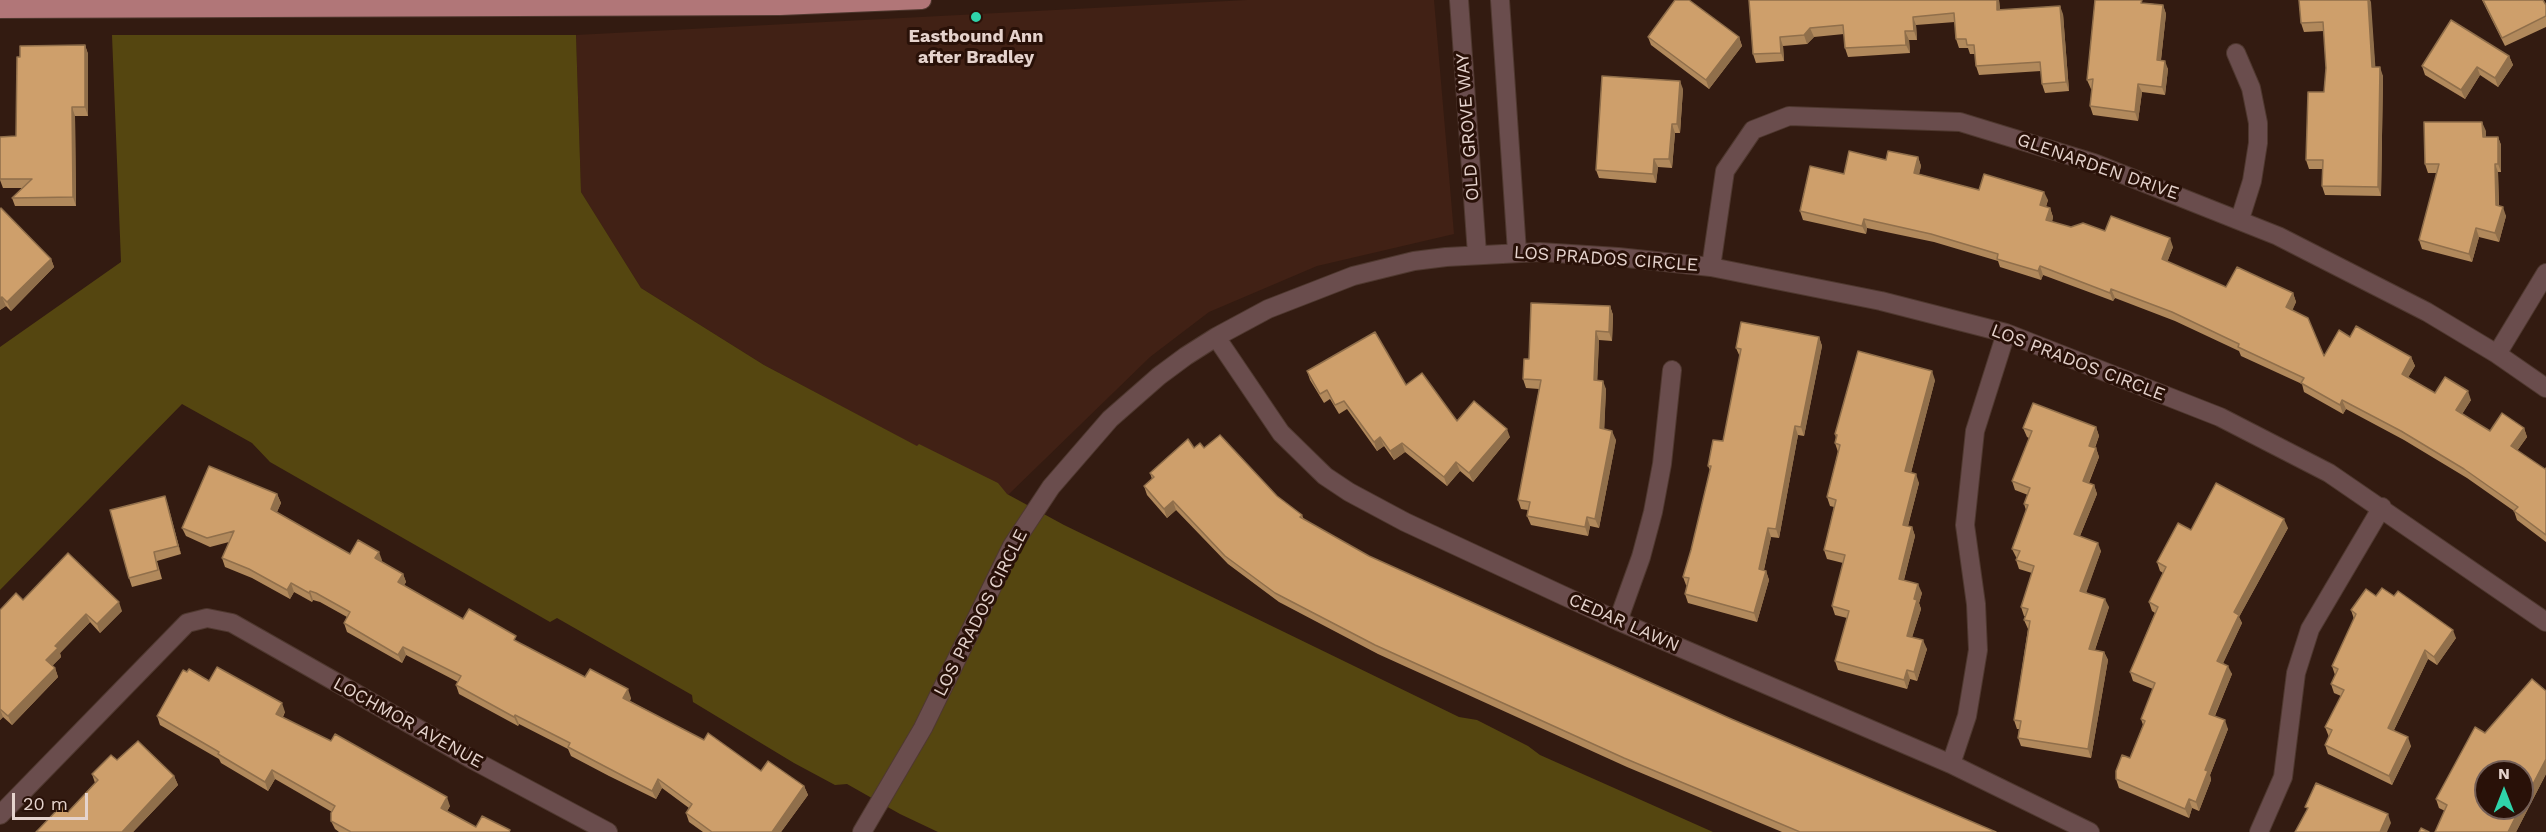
<!DOCTYPE html>
<style>
body{margin:0}
#map{position:relative;width:2546px;height:832px;overflow:hidden;background:#331b11;font-family:"Work Sans",sans-serif}
canvas{display:block}
.north{position:absolute;left:2474px;top:760px;width:60px;height:60px;box-sizing:border-box;background:#291108;border:2px solid #745f57;border-radius:50%;rotate:0deg;font-size:16px;font-weight:700;line-height:24px;text-align:center;color:#e5d3cd}
.north::after{content:'';display:block;margin:auto;width:21px;height:27px;background:#2fd4aa;clip-path:polygon(50% 0,100% 100%,50% 72%,0 100%)}
.scale{position:absolute;left:12px;top:793px;width:76px;height:27px;box-sizing:border-box;border:3px solid #e5d3cd;border-top:0;padding-left:8px;font-size:18px;line-height:21px;white-space:nowrap;color:#e5d3cd;-webkit-text-stroke:4px #291108;paint-order:stroke}
</style>
<div id="map">
<canvas width="2546" height="832"></canvas>
<div class="north">N</div>
<div class="scale">20 m</div>
</div>
<script>
const g = document.querySelector('canvas').getContext('2d');
g.lineJoin = 'round';
function fillPath(path, color) { g.fillStyle = color; g.fill(path, 'evenodd'); }
const toPath = rows => new Path2D(rows.map(r => 'M' + r).join(''));
function strokePath(path, color, width, dash) { g.strokeStyle = color; g.lineWidth = width; g.lineCap = dash ? 'butt' : 'round'; g.setLineDash(dash || []); g.stroke(path); }
function drawText(font, color, halo, rows, align = 'center') {
  g.font = font + ' "Work Sans",sans-serif'; g.lineWidth = 6; g.setLineDash([]); g.textBaseline = 'middle'; g.strokeStyle = halo; g.fillStyle = color; for (const [text, x, y, turn = 0] of rows) {
    g.save(); g.translate(x, y); g.rotate((+turn || 0) * Math.PI / 180); g.textAlign = isNaN(turn) ? turn : align; if (halo) g.strokeText(text, 0, 0); g.fillText(text, 0, 0); g.restore();
  }
}
fillPath(toPath([
 [1247,0,1434,0,1454,234,1317,266,1209,312,1150,357,1008,495,764,365,641,288,581,192,576,35]
]), '#412115');
fillPath(toPath([
 [112,35,576,35,581,192,641,288,764,365,917,446,919,444,998,483,1007,494,1064,525,1459,717,1477,720,1528,746,1540,755,1713,832,938,832,900,814,847,784,835,785,794,763,693,702,692,695,557,618,550,622,270,462,252,443,182,404,0,590,0,347,121,262]
]), '#554610');
const street = toPath([
 [1459,0,1477,254],
 [1500,0,1517,252],
 [2236,53,2251,88,2258,123,2258,143,2252,181,2240,219],
 [1711,267,1725,171,1753,130,1789,116,1960,122,2094,163,2278,236,2427,312,2497,354,2546,388],
 [1216,337,1281,433,1325,476,1349,492,1405,522,1618,621,1951,764,2090,832],
 [2497,354,2546,273],
 [1618,621,1641,557,1653,512,1662,464,1672,370],
 [1951,764,1967,716,1978,650,1976,604,1965,525,1975,431,2006,333],
 [0,815,187,623,207,618,232,623,473,760,608,832],
 [862,832,923,728,1012,546,1051,487,1110,419,1159,376,1186,356,1216,337,1268,309,1353,276,1414,261,1446,257,1540,252,1618,257,1711,267,1881,301,2006,333,2220,417,2329,473,2546,622],
 [2259,832,2283,777,2296,673,2310,629,2382,507]
]);
const primary = toPath([
 [0,9,780,6,922,0]
]);
strokePath(street, '#4f382f', 20);
strokePath(primary, '#4f382f', 20);
strokePath(street, '#6a4d4d', 18);
strokePath(primary, '#b17678', 18);
fillPath(toPath([
 [1749,0,1999,0,2000,10,2063,14,2069,91,2045,93,2042,84,2041,71,1979,75,1976,66,1975,54,1970,54,1968,48,1959,48,1956,39,1955,22,1916,25,1917,40,1909,40,1910,53,1848,57,1845,48,1844,34,1814,37,1807,44,1783,46,1784,61,1756,63,1753,54],
 [2299,0,2370,0,2375,67,2383,76,2381,196,2325,195,2322,186,2323,169,2309,169,2306,160,2324,92,2326,68,2324,31,2304,32,2301,23],
 [2482,0,2543,0,2546,5,2546,27,2505,46],
 [2146,3,2163,5,2166,14,2161,60,2168,69,2165,95,2142,92,2138,121,2093,115,2090,106,2092,89,2091,89,2087,80],
 [1648,37,1739,37,1742,46,1709,89,1651,45],
 [85,45,88,54,88,116,75,116,76,206,15,206,12,198,22,188,3,188,0,180,0,137,16,136],
 [2509,56,2513,65,2498,87,2480,75,2465,99,2425,75,2422,66],
 [1683,89,1680,133,1675,133,1672,168,1658,167,1656,183,1599,178,1596,170],
 [2486,131,2486,137,2498,137,2501,145,2501,172,2498,172,2499,206,2506,216,2499,242,2479,237,2472,262,2422,249,2419,240,2437,173,2428,173,2425,164],
 [1918,157,1921,166,1919,174,1979,190,2048,200,2046,207,2050,208,2053,217,2052,222,2071,227,2105,231,2173,247,2167,262,2226,287,2293,293,2296,302,2292,310,2324,356,2350,337,2411,357,2415,366,2408,377,2435,393,2471,400,2462,414,2490,431,2524,428,2527,437,2517,451,2545,469,2546,468,2546,542,2517,520,2514,511,2467,478,2404,440,2346,409,2343,414,2304,392,2302,384,2241,356,2239,351,2175,321,2115,298,2113,301,2043,275,2041,280,2000,267,1998,261,1934,242,1867,228,1866,234,1803,220,1800,211,1844,174,1886,160],
 [0,209,51,259,54,267,11,311,6,306,0,310],
 [1610,306,1613,315,1612,341,1599,340,1597,380,1606,389,1604,429,1616,440,1599,528,1590,526,1588,536,1531,525,1527,516,1528,510,1521,509,1518,500,1539,389,1526,388,1523,379,1529,359],
 [1819,337,1822,346,1804,436,1798,435,1779,538,1771,537,1764,570,1766,571,1769,580,1757,622,1688,603,1685,594,1687,586,1686,585,1683,577,1691,550,1710,470,1708,466,1723,441,1740,357,1736,348],
 [1307,371,1406,385,1457,421,1510,437,1473,482,1460,471,1447,486,1405,452,1394,460,1384,446,1377,451,1347,409,1339,414,1330,399,1324,403,1310,380],
 [1935,380,1911,473,1919,483,1908,526,1912,527,1915,536,1904,580,1922,593,1919,603,1921,609,1912,637,1927,649,1917,681,1910,679,1907,689,1838,670,1835,661,1847,618,1835,615,1832,606,1843,563,1827,559,1824,550,1834,507,1830,506,1827,497,1838,452,1835,443,1836,438,1835,434],
 [2096,427,2099,436,2095,448,2096,448,2099,457,2089,483,2094,485,2097,494,2080,536,2101,551,2086,592,2109,607,2095,650,2104,652,2108,660,2091,758,2021,746,2018,738,2019,729,2017,729,2014,720,2028,629,2024,620,2026,616,2024,616,2021,607,2032,573,2019,569,2016,560,2017,558,2016,557,2012,549,2026,510,2024,504,2028,495,2015,490,2012,481,2029,438,2027,437,2023,428],
 [1194,448,1204,448,1277,496,1302,515,1304,520,1369,556,1729,718,1996,832,1782,832,1627,767,1378,654,1279,602,1228,564,1176,510,1167,518,1147,495,1144,486,1152,479,1150,473],
 [277,494,281,503,277,512,350,554,382,560,381,561,403,574,406,582,404,585,463,619,519,643,585,677,631,698,630,701,761,771,804,786,808,795,781,832,703,832,689,822,686,813,689,808,662,788,656,799,609,776,571,756,568,749,519,724,518,726,459,694,456,685,458,682,406,655,402,663,347,632,344,623,347,617,320,602,313,600,312,602,294,592,290,599,252,578,225,567,222,558,229,542,210,547,186,536,182,528],
 [165,496,181,554,157,561,162,579,132,587,129,578],
 [2288,528,2239,617,2242,623,2223,663,2232,674,2215,716,2228,729,2210,775,2211,780,2199,811,2192,808,2189,818,2119,788,2116,779,2130,758,2143,725,2141,719,2153,689,2133,681,2130,672,2155,613,2152,611,2149,602,2163,573,2160,571,2157,562,2191,530],
 [2376,596,2456,638,2437,665,2428,659,2394,730,2411,746,2392,785,2328,754,2325,745,2329,737,2325,727,2341,696,2334,693,2331,684,2335,675,2332,666,2354,619,2351,610],
 [23,600,122,611,100,633,90,622,60,653,61,657,52,666,55,668,58,677,12,725,3,717,0,720,0,610],
 [209,681,285,712,283,717,450,806,447,811,476,827,510,830,510,832,339,832,335,829,331,821,332,812,275,779,268,791,221,763,219,759,160,725,157,716],
 [117,760,174,776,178,785,133,832,36,832,68,812,95,783,92,774],
 [2546,774,2516,832,2435,832,2445,811,2439,808,2436,799]
]), '#b1895c');
fillPath(toPath([
 [1997,0,1999,0,2001,19,1997,10],
 [2368,0,2370,0,2371,2,2376,76,2372,67],
 [2163,5,2166,14,2160,68,2157,60],
 [2060,6,2063,14,2069,91,2066,82],
 [1913,17,1916,25,1917,40,1914,31],
 [1810,28,1814,37,1807,44,1804,35],
 [1905,31,1909,40,1910,53,1906,45],
 [1739,37,1742,46,1709,89,1706,80],
 [1780,37,1783,46,1784,61,1781,53],
 [85,45,88,54,88,116,85,107],
 [2509,56,2513,65,2498,87,2495,78],
 [2165,61,2168,69,2165,95,2162,87],
 [2380,67,2383,76,2381,196,2378,187],
 [2477,67,2480,75,2465,99,2461,90],
 [1680,81,1683,89,1680,133,1677,124],
 [2138,84,2142,92,2138,121,2135,112],
 [72,107,75,116,76,206,73,197],
 [2482,122,2486,131,2486,145,2483,137],
 [1672,124,1675,133,1672,168,1669,159],
 [2498,137,2501,145,2501,172,2498,164],
 [1918,157,1921,166,1917,182,1914,173],
 [1654,159,1658,167,1656,183,1653,174],
 [2495,164,2498,172,2499,214,2496,205],
 [2044,192,2048,200,2043,214,2040,205],
 [2503,207,2506,216,2499,242,2495,233],
 [2050,208,2053,217,2050,229,2046,220],
 [1864,219,1867,228,1866,234,1862,226],
 [2476,228,2479,237,2472,262,2469,254],
 [2170,238,2173,247,2165,268,2162,259],
 [51,259,54,267,11,311,7,302],
 [2040,266,2043,275,2041,280,2038,271],
 [2111,289,2115,298,2113,301,2110,293],
 [2293,293,2296,302,2290,316,2286,307],
 [2,297,6,306,0,310,0,298],
 [1610,306,1613,315,1612,341,1609,332],
 [1596,331,1599,340,1597,389,1594,380],
 [1819,337,1822,346,1804,436,1801,427],
 [2411,357,2415,366,2405,383,2402,374],
 [1932,371,1935,380,1909,480,1905,471],
 [1603,381,1606,389,1604,437,1600,428],
 [2468,391,2471,400,2459,419,2456,410],
 [2342,400,2346,409,2343,414,2340,405],
 [1795,426,1798,435,1779,538,1776,529],
 [2096,427,2099,436,2092,455,2089,446],
 [2524,428,2527,437,2514,455,2511,446],
 [1507,429,1510,437,1473,482,1469,473],
 [1612,431,1616,440,1599,528,1595,519],
 [1380,437,1384,446,1377,451,1374,442],
 [1402,443,1405,452,1394,460,1390,451],
 [2096,448,2099,457,2086,489,2083,481],
 [1456,462,1460,471,1447,486,1444,477],
 [1916,474,1919,483,1906,533,1903,525],
 [2094,485,2097,494,2077,543,2074,534],
 [277,494,281,503,274,518,271,509],
 [165,496,168,505,181,554,178,546],
 [1173,501,1176,510,1167,518,1164,509],
 [1587,517,1590,526,1588,536,1585,527],
 [2284,519,2288,528,2239,617,2242,623,2220,670,2217,661,2234,612],
 [1912,527,1915,536,1902,587,1899,579],
 [1768,528,1771,537,1762,578,1759,569],
 [2098,543,2101,551,2084,599,2080,591],
 [379,552,382,560,378,567,375,558],
 [1766,571,1769,580,1757,622,1754,613],
 [403,574,406,582,401,591,398,582],
 [291,583,294,592,290,599,287,590],
 [1918,584,1922,593,1919,603,1921,609,1910,644,1907,636,1914,599],
 [310,591,313,600,312,602,309,593],
 [2105,599,2109,607,2092,658,2089,649],
 [119,602,122,611,100,633,97,624],
 [86,614,90,622,60,653,61,657,49,669,46,660,55,646],
 [2453,630,2456,638,2437,665,2434,657],
 [1923,640,1927,649,1917,681,1914,672],
 [403,647,406,655,402,663,398,655],
 [2425,650,2428,659,2391,736,2388,728],
 [2104,652,2108,660,2091,758,2088,749],
 [2228,666,2232,674,2212,722,2209,714],
 [55,668,58,677,12,725,8,716],
 [1907,670,1910,679,1907,689,1904,680],
 [628,689,631,698,627,706,623,698],
 [282,703,285,712,279,722,276,714],
 [0,709,3,717,0,720],
 [515,715,519,724,518,726,514,717],
 [2225,720,2228,729,2210,775,2211,780,2199,811,2196,802,2205,770],
 [2408,737,2411,746,2392,785,2389,776],
 [2546,759,2546,774,2516,832,2508,832,2520,808,2522,808,2522,805],
 [272,770,275,779,268,791,265,782],
 [174,776,178,785,133,832,122,832],
 [658,779,662,788,656,799,652,791],
 [804,786,808,795,781,832,772,832],
 [447,797,450,806,444,817,441,808],
 [2189,799,2192,808,2189,818,2185,809],
 [2388,814,2391,823,2387,832,2380,832]
]), '#906f4b');
const building = toPath([
 [1675,0,1689,0,1739,37,1706,80,1648,37,1675,0],
 [1749,0,1997,0,1997,10,2060,6,2066,82,2042,84,2040,62,1976,66,1974,45,1967,45,1966,39,1956,39,1954,13,1913,17,1914,31,1905,31,1906,45,1845,48,1843,25,1810,28,1804,35,1780,37,1781,53,1753,54,1749,0],
 [2095,0,2142,0,2141,3,2163,5,2157,60,2165,61,2162,87,2138,84,2135,112,2090,106,2093,79,2087,80,2095,0],
 [2299,0,2368,0,2372,67,2380,67,2378,187,2322,186,2323,160,2306,160,2308,92,2324,92,2326,68,2323,22,2301,23,2299,0],
 [2483,0,2543,0,2546,5,2546,16,2502,38,2483,0],
 [2451,20,2509,56,2495,78,2477,67,2461,90,2422,66,2451,20],
 [85,45,85,107,72,107,73,197,12,198,32,179,0,179,0,137,16,136,17,57,20,57,20,46,85,45],
 [1602,76,1680,81,1677,124,1672,124,1669,159,1654,159,1653,174,1596,170,1602,76],
 [2424,122,2482,122,2483,137,2498,137,2498,164,2495,164,2496,205,2503,207,2495,233,2476,228,2469,254,2419,240,2439,164,2425,164,2424,122],
 [1849,151,1886,160,1888,151,1918,157,1914,173,1979,190,1984,174,2044,192,2040,205,2050,208,2046,220,2071,227,2083,223,2105,231,2111,216,2170,238,2162,259,2226,287,2237,267,2293,293,2286,307,2308,318,2324,356,2339,330,2350,337,2356,326,2411,357,2402,374,2435,393,2445,377,2468,391,2456,410,2490,431,2502,413,2524,428,2511,446,2545,469,2546,468,2546,535,2514,511,2518,507,2464,469,2401,431,2342,400,2340,405,2301,383,2304,378,2238,347,2239,344,2172,312,2111,289,2110,293,2040,266,2038,271,1997,259,1998,254,1931,234,1864,219,1862,226,1800,211,1810,166,1844,174,1849,151],
 [1,208,51,259,7,302,2,297,0,298,0,209,1,208],
 [1531,303,1610,306,1609,332,1596,331,1594,380,1603,381,1600,428,1612,431,1595,519,1587,517,1585,527,1527,516,1530,502,1518,500,1541,380,1523,379,1524,359,1529,359,1531,303],
 [1741,322,1819,337,1801,427,1795,426,1776,529,1768,528,1759,569,1766,571,1754,613,1685,594,1689,578,1683,577,1691,550,1711,466,1708,466,1713,440,1723,441,1741,349,1736,348,1741,322],
 [1375,332,1406,385,1422,373,1457,421,1474,401,1507,429,1469,473,1456,462,1444,477,1402,443,1390,451,1380,437,1374,442,1344,401,1335,405,1327,390,1320,394,1307,371,1375,332],
 [1858,351,1932,371,1905,471,1916,474,1903,525,1912,527,1899,579,1918,584,1914,599,1917,600,1907,636,1923,640,1914,672,1907,670,1904,680,1835,661,1849,611,1832,606,1845,555,1824,550,1836,500,1827,497,1840,445,1835,443,1837,435,1835,434,1858,351],
 [2033,403,2096,427,2089,446,2096,448,2083,481,2094,485,2074,534,2098,543,2080,591,2105,599,2089,649,2104,652,2088,749,2018,738,2021,721,2014,720,2030,621,2024,620,2028,609,2021,607,2034,566,2016,560,2020,551,2012,549,2028,505,2024,504,2030,488,2012,481,2032,431,2023,428,2033,403],
 [1220,435,1277,496,1302,515,1300,517,1369,556,1729,718,1996,832,1800,832,1624,758,1375,645,1275,593,1225,556,1173,501,1164,509,1144,486,1154,477,1150,473,1188,439,1194,448,1200,443,1204,448,1220,435],
 [209,466,277,494,271,509,350,554,358,540,379,552,375,558,403,574,398,582,463,619,469,609,516,636,514,640,585,677,590,669,628,689,623,698,704,740,708,733,761,771,768,761,804,786,772,832,712,832,686,813,692,804,658,779,652,791,606,767,568,747,570,743,515,715,514,717,456,685,461,676,403,647,398,655,344,623,350,612,316,593,310,591,309,593,291,583,287,590,249,569,222,558,234,531,207,538,182,528,209,466],
 [2216,483,2284,519,2234,612,2239,615,2217,661,2228,666,2209,714,2225,720,2205,770,2208,771,2196,802,2189,799,2185,809,2116,779,2116,771,2122,755,2130,758,2145,721,2141,719,2155,683,2130,672,2158,607,2149,602,2166,567,2157,562,2178,523,2191,530,2216,483],
 [165,496,178,546,154,552,158,570,129,578,110,510,165,496],
 [68,553,119,602,97,624,86,614,55,646,58,648,46,660,55,668,8,716,0,709,0,610,16,593,23,600,68,553],
 [2382,588,2394,596,2398,591,2453,630,2434,657,2425,650,2388,728,2408,737,2389,776,2325,745,2332,730,2325,727,2344,690,2331,684,2338,669,2332,666,2356,614,2351,610,2366,589,2376,596,2382,588],
 [217,667,282,703,276,714,331,741,335,734,447,797,441,808,476,827,482,816,510,830,509,832,351,832,331,821,331,813,335,806,272,770,265,782,218,754,219,752,157,716,183,670,187,672,189,669,209,681,217,667],
 [2532,679,2546,691,2546,759,2522,805,2522,772,2486,772,2486,808,2520,808,2508,832,2435,832,2447,805,2436,799,2475,727,2485,733,2532,679],
 [138,741,174,776,122,832,36,832,61,806,68,812,98,780,92,774,111,755,117,760,138,741],
 [2316,783,2388,814,2380,832,2295,832,2308,808,2305,807,2316,783],
 [2421,828,2429,832,2419,832,2421,828]
]);
fillPath(building, '#ce9f6b');
strokePath(building, '#906f4b', 1.5);
for (const [x, y, r, color] of [
 [976,17,6,"#2fd4aa"]
]) { const dot = new Path2D(); dot.arc(x, y, r, 0, 2 * Math.PI); g.fillStyle = color; g.fill(dot); strokePath(dot, '#291108', 2); }
drawText('bold 18px', '#e5d3cd', '#291108', [
 ["Eastbound Ann",976,37],
 ["after Bradley",976,58]
]);
drawText('18px', '#e5d3cd', '#291108', [
 ["OLD GROVE WAY",1468,127,-94],
 ["GLENARDEN DRIVE",2098,167,19],
 ["LOS PRADOS CIRCLE",1606,259,4],
 ["LOS PRADOS CIRCLE",2078,363,21],
 ["LOS PRADOS CIRCLE",981,613,-63],
 ["CEDAR LAWN",1624,623,24],
 ["LOCHMOR AVENUE",408,723,29]
]);
</script>
